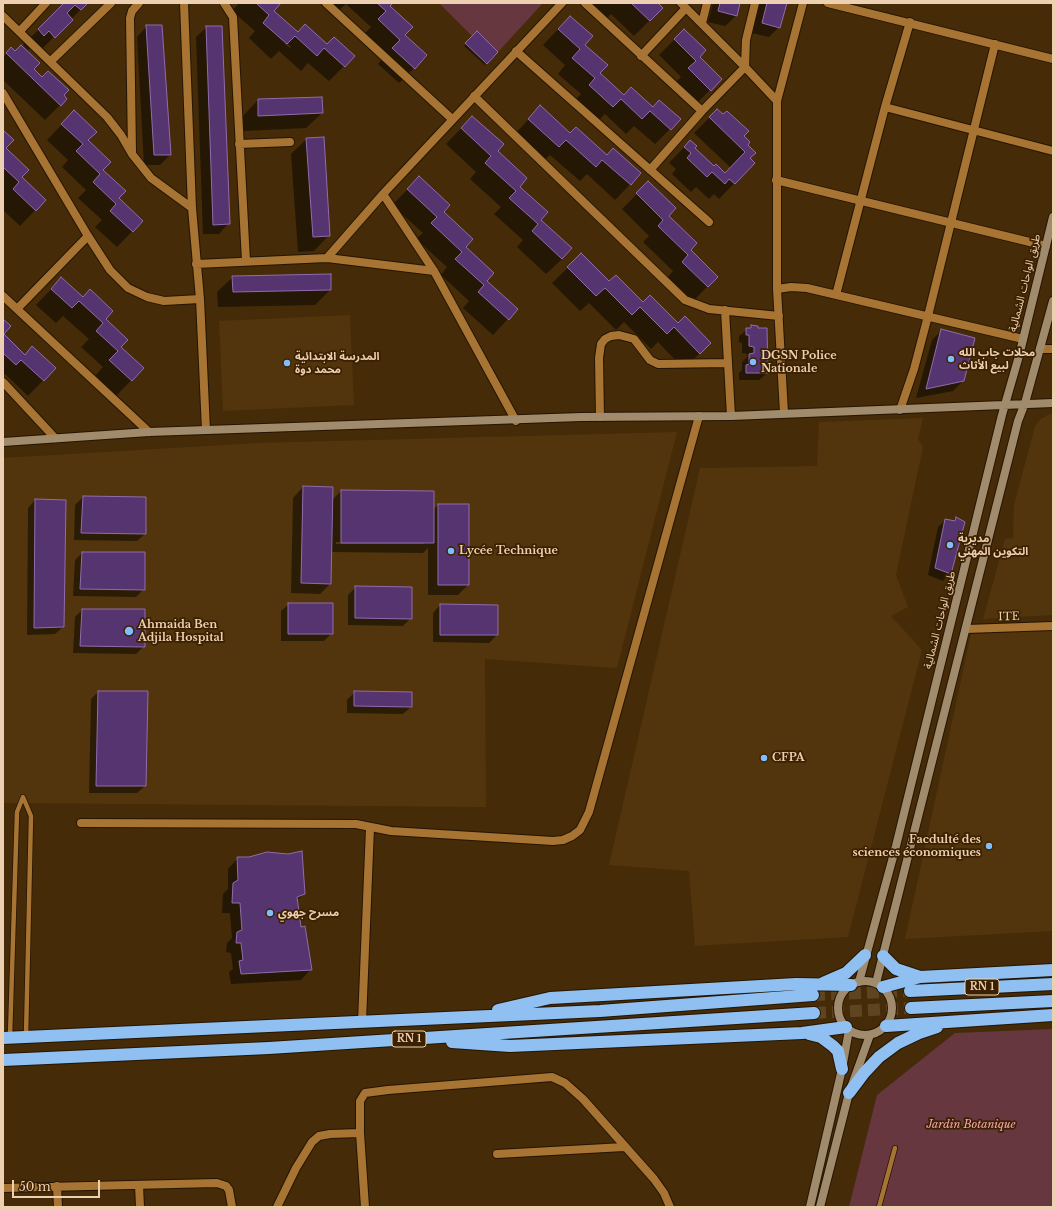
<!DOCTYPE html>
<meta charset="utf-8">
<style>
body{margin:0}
#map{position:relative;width:1056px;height:1210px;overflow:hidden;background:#452b07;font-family:"Libre Baskerville",serif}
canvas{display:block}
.frame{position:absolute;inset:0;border:4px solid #edd0b2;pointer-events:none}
.scale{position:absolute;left:12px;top:1180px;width:88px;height:18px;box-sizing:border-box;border:2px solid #edd0b2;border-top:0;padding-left:5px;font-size:12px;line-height:14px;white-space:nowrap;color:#edd0b2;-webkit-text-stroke:3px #3b2100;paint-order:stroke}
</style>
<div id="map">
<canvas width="1056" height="1210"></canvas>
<div class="frame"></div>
<div class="scale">50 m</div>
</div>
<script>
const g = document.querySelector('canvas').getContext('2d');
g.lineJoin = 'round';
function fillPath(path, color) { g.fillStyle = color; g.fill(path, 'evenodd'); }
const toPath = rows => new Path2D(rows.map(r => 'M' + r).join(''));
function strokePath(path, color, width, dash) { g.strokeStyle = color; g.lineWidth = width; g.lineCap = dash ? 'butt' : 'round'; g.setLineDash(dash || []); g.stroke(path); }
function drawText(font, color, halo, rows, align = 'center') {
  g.font = font + ' "Libre Baskerville","Noto Sans Arabic",serif'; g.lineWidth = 3.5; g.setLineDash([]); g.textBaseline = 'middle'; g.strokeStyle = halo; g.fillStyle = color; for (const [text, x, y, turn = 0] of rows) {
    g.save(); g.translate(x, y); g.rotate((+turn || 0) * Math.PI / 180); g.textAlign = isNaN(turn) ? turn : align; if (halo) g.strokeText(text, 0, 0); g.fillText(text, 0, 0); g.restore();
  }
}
fillPath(toPath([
 [350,315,354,405,223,411,219,321],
 [1050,414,1053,414,1053,615,983,619,1005,539,1013,538,1014,505,1035,426,1041,419],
 [923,418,918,439,923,447,896,575,908,607,891,616,922,650,848,937,695,946,689,871,609,865,700,468,817,466,819,422],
 [677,432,617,668,485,659,486,807,3,803,3,458,258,443],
 [1053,628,1053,931,905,939,971,634]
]), '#52350c');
fillPath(toPath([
 [439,3,543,3,498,52,477,31,472,36],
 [1053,1029,1053,1207,849,1207,877,1095,955,1033]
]), '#673740');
fillPath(toPath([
 [66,3,87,3,39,52,33,46,28,50,23,45],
 [239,3,279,3,272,11,297,33,327,45,344,66,329,81,308,63,301,71,279,51,271,59,249,38,255,31,232,11],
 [286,42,291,47,290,48,285,44],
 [329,3,391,3,389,6,414,68,399,83,378,64,385,56,363,35,371,27,346,4,338,11],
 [584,3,656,3,650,20,634,36,611,14,604,21],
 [713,3,739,3,736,16,725,26,708,22],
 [760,3,786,3,779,27,769,37,752,33],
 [570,17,598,74,623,96,631,88,670,129,655,144,634,126,626,134,605,114,597,122,574,101,581,94,558,74,565,65,543,45],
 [147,26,161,26,170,155,160,165,144,165,137,37],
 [207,27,229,223,219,234,203,234,196,37],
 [684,30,699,57,721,79,695,105,674,84,681,77,659,55],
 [477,32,497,52,485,65,464,46],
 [11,49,66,99,45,120,3,80,3,57],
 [258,100,322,113,306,128,243,131,243,116],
 [540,107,570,134,640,174,615,200,587,174,580,181,550,155,543,161,514,135],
 [717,110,743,136,749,158,754,163,719,199,714,194,709,199,696,187,691,192,672,174,676,169,669,163,690,141,694,148,714,168,725,174,731,168,694,133],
 [74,112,102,170,118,199,142,221,117,247,95,227,102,220,78,198,86,190,62,167,68,160,47,140],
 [472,117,540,220,562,259,546,274,517,247,523,240,494,214,501,207,470,179,476,172,446,144],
 [3,131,5,148,21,177,45,200,20,226,3,210,4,198],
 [307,139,329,235,314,251,298,252,291,154],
 [419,178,486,281,517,309,493,335,463,308,469,301,441,275,447,267,416,239,423,233,392,205],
 [648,183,689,250,717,277,692,302,667,278,673,271,643,242,649,236,622,209],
 [581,255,609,283,710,343,684,369,658,342,651,349,624,322,616,330,589,303,580,311,552,283],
 [233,277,330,290,315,305,218,307,217,292],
 [61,279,104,319,120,347,143,368,116,396,95,376,103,367,81,347,89,339,63,316,56,323,36,305],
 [752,326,757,329,767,373,759,380,739,380,739,373,742,370,742,362,747,357,747,354,742,353,742,343,739,342,739,336],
 [942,330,963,381,953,391,916,398,932,340],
 [3,335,25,355,54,369,28,396,5,374,3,376],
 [303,487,332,500,341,491,433,510,438,505,468,505,468,585,458,595,428,595,428,548,423,553,331,552,330,584,320,594,291,593,293,498],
 [336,542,424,542,424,544,336,544],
 [83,497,145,534,137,541,74,540,75,505],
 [35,500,63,627,55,634,27,635,28,508],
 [956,518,950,573,943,581,928,575,938,527,946,520,953,521],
 [82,553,144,589,136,597,73,596,75,560],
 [356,587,411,618,403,626,348,625,348,595],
 [289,604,332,633,324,641,281,641,281,611],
 [440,605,497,635,489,643,433,642,433,613],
 [82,610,144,646,136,654,73,653,75,617],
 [98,692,145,786,137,793,89,793,91,699],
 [355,692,411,707,403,714,347,713,347,700],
 [238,858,304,894,296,901,300,928,311,969,301,980,231,984,229,972,233,969,231,953,226,952,227,943,232,938,230,913,222,913,223,894,228,889,228,869]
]), '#0007');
const building = toPath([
 [64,3,88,3,81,10,75,5,67,13,73,20,55,38,49,31,44,36,38,29,64,3],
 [256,3,281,3,274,11,298,32,305,24,327,44,334,37,355,56,345,67,324,48,317,56,295,36,287,44,263,23,269,15,256,3],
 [377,3,393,3,390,6,413,27,405,35,427,55,415,69,392,48,400,40,378,19,386,11,377,3],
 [631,3,658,3,663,8,650,21,631,3],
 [720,3,740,3,737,16,718,11,720,3],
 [767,3,787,3,780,28,762,23,767,3],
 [570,16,593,36,585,45,608,65,600,73,624,95,631,87,653,107,659,100,681,119,671,130,650,111,642,119,621,99,613,107,589,85,595,78,572,58,580,49,558,29,570,16],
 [146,25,162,25,171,155,154,155,146,25],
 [206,26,222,26,230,224,213,225,206,26],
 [684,29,706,50,700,57,722,79,711,91,688,68,696,61,674,39,684,29],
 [477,31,498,52,487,64,465,43,477,31],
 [21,45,40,63,34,69,42,77,48,71,69,90,64,95,67,99,61,106,6,53,11,47,15,51,21,45],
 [322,97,323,113,258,116,258,99,322,97],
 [540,105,570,133,576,127,607,155,613,148,641,173,631,185,602,160,596,167,566,140,559,147,528,119,540,105],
 [717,109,723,114,727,111,749,131,744,136,750,142,748,145,756,153,750,158,755,163,735,184,729,179,725,184,712,172,707,177,687,158,691,153,684,147,690,140,697,146,695,148,714,166,716,164,725,173,745,152,709,117,717,109],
 [74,110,97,132,88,140,111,162,103,170,126,191,119,198,143,221,133,232,110,211,116,204,93,182,100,174,76,151,83,144,61,124,74,110],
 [472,116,504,144,498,151,527,178,520,187,548,212,541,220,572,248,562,259,532,231,538,224,509,198,516,191,485,163,491,156,461,128,472,116],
 [3,130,14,140,6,148,29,170,22,177,46,200,36,211,13,189,19,182,3,167,3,130],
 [324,137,330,236,313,237,306,138,324,137],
 [419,176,450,205,444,212,473,239,466,247,494,273,487,281,518,309,509,320,478,292,484,285,455,259,462,252,431,223,437,217,407,189,419,176],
 [648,181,676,208,669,216,697,243,691,250,718,277,708,287,682,262,688,255,658,226,663,220,636,193,648,181],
 [581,253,609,281,616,275,643,302,650,295,678,323,685,316,711,343,700,354,674,327,667,334,640,307,632,315,605,288,596,296,567,267,581,253],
 [331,274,331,290,233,292,232,276,331,274],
 [61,277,83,297,90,289,113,311,106,319,128,340,121,347,144,368,132,381,109,360,118,351,96,331,103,323,79,301,72,308,51,289,61,277],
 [3,319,11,326,4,334,25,355,32,346,56,368,44,381,21,360,16,365,3,353,3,319],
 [751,325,758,326,758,328,767,328,768,373,746,373,746,365,749,364,749,354,754,353,754,347,749,346,749,335,746,335,746,328,751,328,751,325],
 [941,329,975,338,964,381,926,389,941,329],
 [303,486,333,487,331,584,301,583,303,486],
 [341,490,434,491,434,543,341,543,341,490],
 [83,496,146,497,146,534,81,533,83,496],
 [35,499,66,500,64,627,34,628,35,499],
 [438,504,469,504,469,585,438,585,438,504],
 [956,517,965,522,951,574,935,568,945,519,955,521,956,517],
 [82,552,145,552,145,590,80,589,82,552],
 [355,586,412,587,412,619,355,618,355,586],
 [288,603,333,603,333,634,288,634,288,603],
 [440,604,498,605,498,635,440,635,440,604],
 [82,609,145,609,145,647,80,646,82,609],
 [98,691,148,691,146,786,96,786,98,691],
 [354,691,412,692,412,707,354,706,354,691],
 [302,851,305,894,297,897,301,927,305,926,312,970,241,974,239,961,243,960,241,943,236,943,237,932,242,930,240,903,232,903,233,883,238,880,237,857,249,857,267,852,288,854,302,851]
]);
fillPath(building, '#56346f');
strokePath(building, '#906cac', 1);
strokePath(toPath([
 [813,995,910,991],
 [814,1013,911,1008]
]), '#5e4421', 12, [12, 6]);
const lane = toPath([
 [10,1036,17,812,23,797,31,816,26,1036],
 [879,1207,895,1148]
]);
const street = toPath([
 [184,3,192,208,200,299,206,430],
 [224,3,233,17,246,261],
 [326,3,452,119],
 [585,3,702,111],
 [681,3,745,67,777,101],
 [828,3,1053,59],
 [3,16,107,117,121,135,132,154,151,178,192,208],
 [702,23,707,3],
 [20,31,46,3],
 [516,51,709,222],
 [641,56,686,8],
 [51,61,111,3],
 [3,93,88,236,110,270,128,288,147,297,164,301,200,299],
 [474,96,685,300,709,309,779,316],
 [885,107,1053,151],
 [239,144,290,142],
 [132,152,130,18,132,11,139,3],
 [650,170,702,111,745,67,746,40,755,3],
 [776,180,1046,246],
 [383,194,434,271,516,421],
 [327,258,434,271],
 [196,264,327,258,383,194,562,3],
 [777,289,791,287,807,288,1023,339],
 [836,295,885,107,910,22],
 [3,296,149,432],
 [17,309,88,236],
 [725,310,731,416],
 [1040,349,1053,349],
 [3,382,55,438],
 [900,410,914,369,928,316,995,44],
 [784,413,777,289,777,101,803,3],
 [600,417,599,358,601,344,605,339,611,336,619,335,634,339,650,360,658,364,727,363],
 [966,629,1053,626],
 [81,823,356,824,391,831,553,841,563,840,572,836,580,830,589,812,699,416],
 [362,1021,370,828],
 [360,1133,365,1207],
 [497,1154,624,1147],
 [139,1185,140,1207],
 [57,1186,58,1207],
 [3,1188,217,1183,226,1186,229,1190,232,1207],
 [277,1207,296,1168,312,1142,319,1136,330,1134,360,1133,360,1101,365,1093,388,1090,552,1077,565,1083,583,1099,654,1179,664,1193,670,1207]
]);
const secondary = toPath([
 [3,442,149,432,581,417,731,416,1053,403],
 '838 1008a27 27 0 1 1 54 0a27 27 0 1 1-54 0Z',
 [859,982,896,846,1002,415,1019,356,1053,217],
 [876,983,1018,421,1025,403,1053,301],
 [810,1207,842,1069,849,1030],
 [820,1207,849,1093,870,1035]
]);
const highway = toPath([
 [883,956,896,969,920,977],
 [823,983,846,973,865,955],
 [883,987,920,977,1053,970],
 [910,991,1053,984],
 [911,1008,1053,1001],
 [498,1010,550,998,796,984,851,985],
 [886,1026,1053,1015],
 [809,1034,821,1037,833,1046,838,1051,842,1069],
 [3,1038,600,1011,813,995],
 [452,1042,510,1046,802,1033,846,1027],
 [3,1060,269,1048,814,1013],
 [849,1093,864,1073,879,1057,898,1043,919,1033,937,1027]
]);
strokePath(lane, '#251503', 6);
strokePath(street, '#251503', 10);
strokePath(secondary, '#251503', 10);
strokePath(highway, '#251503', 14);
strokePath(lane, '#a77434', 4.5);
strokePath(street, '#a77434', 8);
strokePath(secondary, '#a08b6d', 8);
strokePath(highway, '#8fc0f1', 12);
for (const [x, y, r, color] of [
 [951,359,4,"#80bdfa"],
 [753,362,4,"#80bdfa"],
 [287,363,4,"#80bdfa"],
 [950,545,4,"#80bdfa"],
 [451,551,4,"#80bdfa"],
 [129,631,5,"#80bdfa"],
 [764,758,4,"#80bdfa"],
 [989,846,4,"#80bdfa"],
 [270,913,4,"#80bdfa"]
]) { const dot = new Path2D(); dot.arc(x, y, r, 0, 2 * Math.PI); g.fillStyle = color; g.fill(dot); strokePath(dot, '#3b2100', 1.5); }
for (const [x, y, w] of [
 [982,987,34],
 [409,1039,34]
]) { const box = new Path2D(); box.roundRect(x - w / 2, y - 8, w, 16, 3); g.fillStyle = '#3b2100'; g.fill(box); strokePath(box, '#edd0b2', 1); }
drawText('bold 10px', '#edd0b2', null, [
 ["RN 1",982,987],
 ["RN 1",409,1039]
]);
drawText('11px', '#edd0b2', '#3b2100', [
 ["طريق الواحات الشمالية",1025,283,-76],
 ["ITE",1009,617,-1],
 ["طريق الواحات الشمالية",940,620,-76]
]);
drawText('bold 11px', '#edd0b2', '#3b2100', [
 ["محلات جاب الله",959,353],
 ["لبيع الأثاث",959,366],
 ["DGSN Police",761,356],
 ["Nationale",761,369],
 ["المدرسة الابتدائية",295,357],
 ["محمد دوة",295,370],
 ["مديرية",958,539],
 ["التكوين المهني",958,552],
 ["Lycée Technique",459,551],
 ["Ahmaida Ben",138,625],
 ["Adjila Hospital",138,638],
 ["CFPA",772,758],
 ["Facdulté des",981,840,"right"],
 ["sciences économiques",981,853,"right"],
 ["مسرح جهوي",278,913]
], 'left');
drawText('italic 11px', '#f7a5b2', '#3b2100', [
 ["Jardin Botanique",971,1125]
]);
</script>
